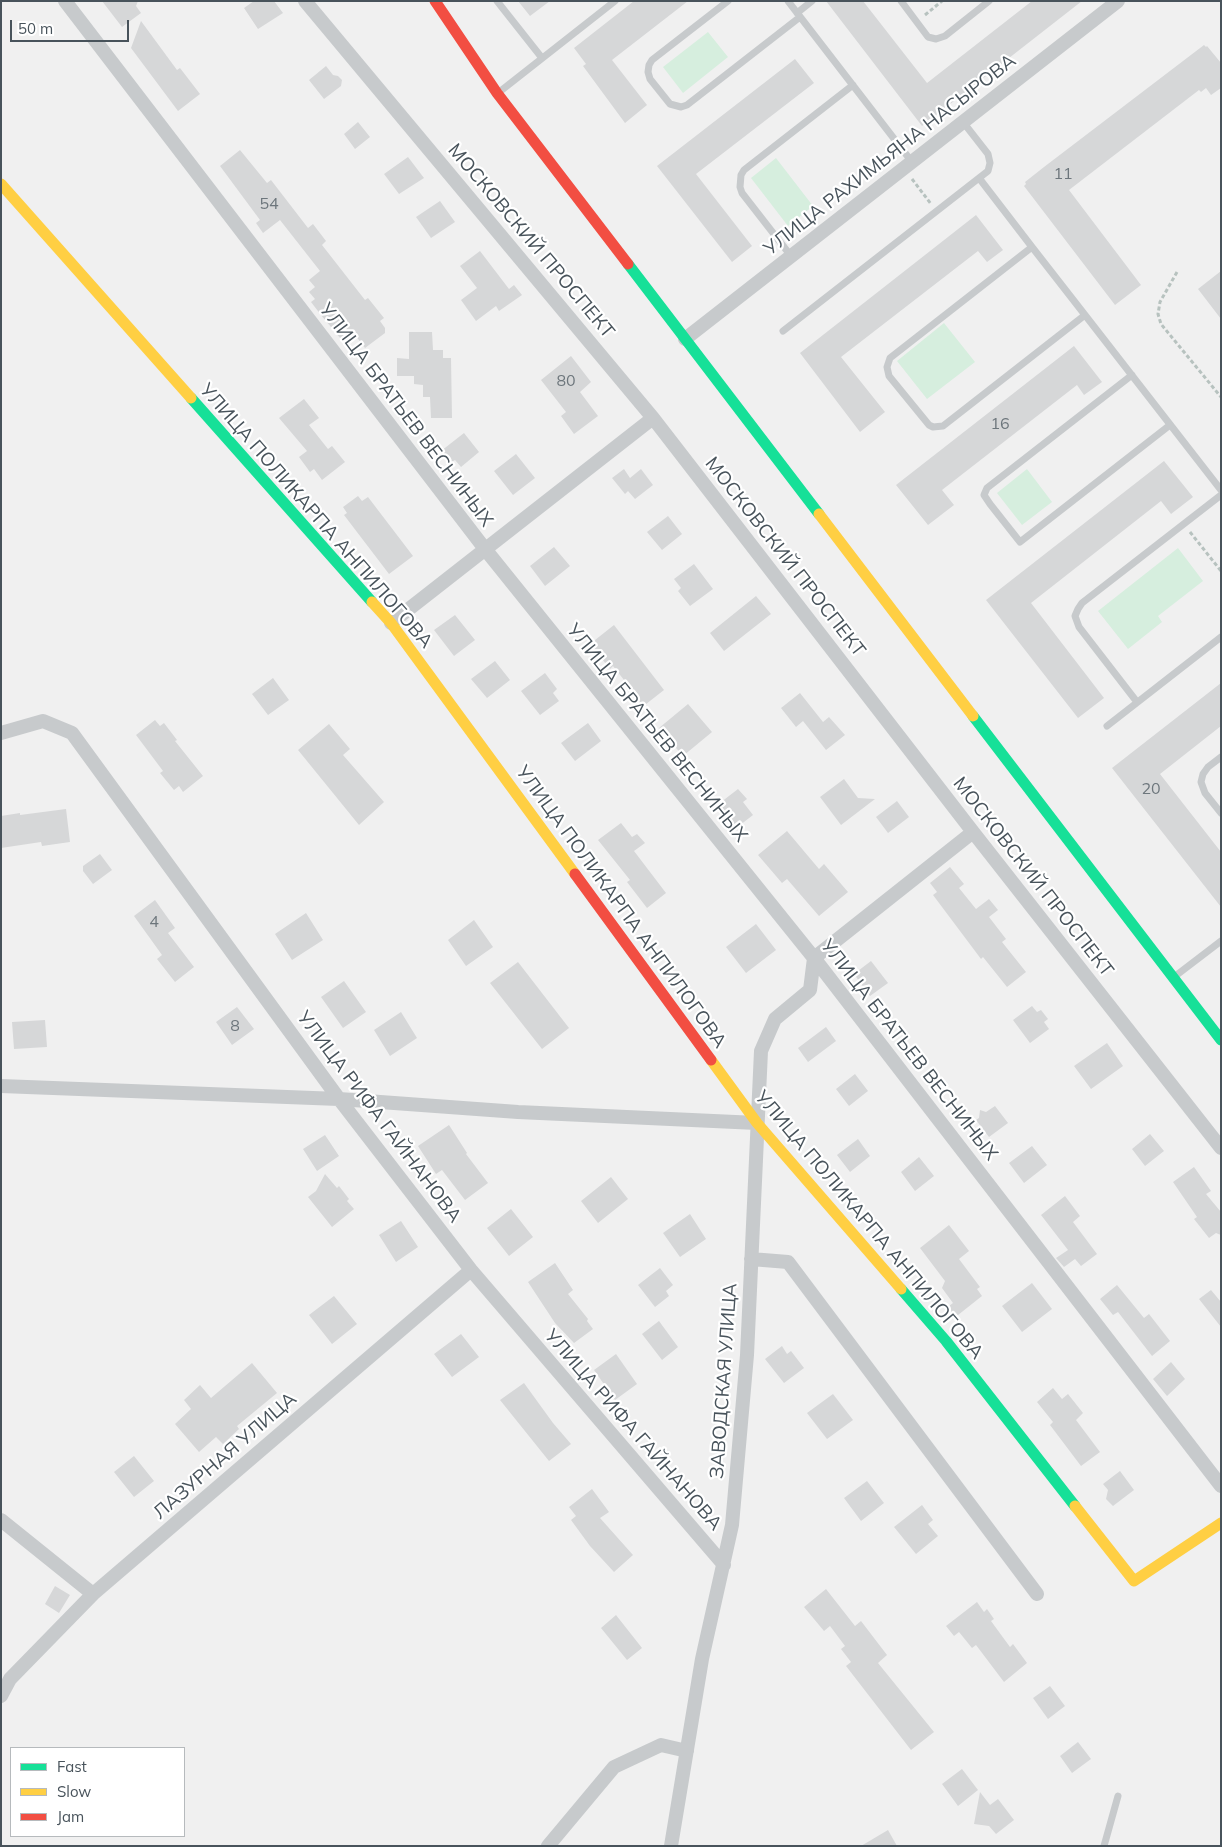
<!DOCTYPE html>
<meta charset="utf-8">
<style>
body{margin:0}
#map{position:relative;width:1222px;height:1847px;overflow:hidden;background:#f0f0f0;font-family:Mulish,sans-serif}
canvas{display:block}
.frame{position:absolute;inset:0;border:2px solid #48535b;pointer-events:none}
.legend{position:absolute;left:10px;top:1747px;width:175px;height:90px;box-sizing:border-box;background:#fff;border:1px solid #b6babd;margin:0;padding:6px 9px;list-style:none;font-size:15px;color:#48535b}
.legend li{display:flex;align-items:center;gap:10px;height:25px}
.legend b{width:25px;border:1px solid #b6babd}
.scale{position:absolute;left:10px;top:20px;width:119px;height:22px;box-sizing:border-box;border:2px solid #48535b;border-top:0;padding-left:6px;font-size:15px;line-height:18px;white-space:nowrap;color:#48535b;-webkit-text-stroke:4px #fff;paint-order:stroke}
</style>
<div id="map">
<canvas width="1222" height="1847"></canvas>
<div class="frame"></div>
<ul class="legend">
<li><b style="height:6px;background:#16e098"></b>Fast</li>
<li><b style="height:6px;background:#ffcf43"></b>Slow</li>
<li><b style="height:6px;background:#f24e42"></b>Jam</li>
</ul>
<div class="scale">50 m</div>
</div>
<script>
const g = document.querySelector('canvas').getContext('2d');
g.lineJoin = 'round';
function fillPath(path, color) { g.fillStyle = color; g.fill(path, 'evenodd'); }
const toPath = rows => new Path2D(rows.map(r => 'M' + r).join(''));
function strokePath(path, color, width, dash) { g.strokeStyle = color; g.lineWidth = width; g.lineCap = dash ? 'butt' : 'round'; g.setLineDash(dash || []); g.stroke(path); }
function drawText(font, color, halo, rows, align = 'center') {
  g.font = font + ' Mulish,sans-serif'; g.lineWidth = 4.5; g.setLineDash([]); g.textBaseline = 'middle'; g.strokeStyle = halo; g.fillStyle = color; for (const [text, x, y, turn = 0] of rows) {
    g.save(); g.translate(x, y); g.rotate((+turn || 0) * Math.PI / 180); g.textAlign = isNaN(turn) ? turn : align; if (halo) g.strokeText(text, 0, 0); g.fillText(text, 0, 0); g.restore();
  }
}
fillPath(toPath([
 [708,32,728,57,683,93,663,67],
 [776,158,813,206,788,226,751,178],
 [944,323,975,362,927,399,897,361],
 [1027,469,1052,502,1022,525,997,493],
 [1178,548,1203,581,1158,616,1162,622,1128,649,1098,611]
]), '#d6eede');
fillPath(toPath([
 [102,1,138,1,136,6,141,13,122,27],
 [254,1,274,1,283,13,258,29,244,8],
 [518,1,550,1,530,16],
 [634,1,688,1,612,60,647,105,625,123,583,66,586,64,574,48],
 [826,1,863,1,927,83,1032,1,1082,1,922,126],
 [141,21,177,70,180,68,200,94,178,111,131,48],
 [1204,45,1206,47,1207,46,1221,63,1221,88,1211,95,1206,88,1201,92,1199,90,1069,190,1141,285,1115,305,1024,186,1026,184,1025,182,1044,167],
 [795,59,814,83,696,174,752,246,732,262,657,166],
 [326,66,333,75,338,76,342,80,341,86,324,99,309,80],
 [358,122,370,137,355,149,344,134],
 [240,150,267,183,271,180,308,228,313,224,326,241,322,245,365,300,368,298,384,318,380,321,385,328,385,333,365,348,352,331,341,339,321,315,311,302,315,299,309,292,315,287,309,280,320,271,280,220,263,233,256,223,260,220,220,166],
 [408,157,424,178,399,194,384,174],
 [440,201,455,222,431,238,416,217],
 [976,215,1003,250,987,262,978,251,841,357,885,412,860,432,800,353],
 [480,251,509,289,514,285,522,295,499,311,496,306,476,321,461,300,477,288,460,266],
 [1221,271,1221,319,1198,289],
 [409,332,432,332,433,350,443,350,443,358,451,358,452,418,431,418,430,397,423,397,423,385,414,384,414,376,397,376,397,358,409,359],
 [1074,346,1102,382,1084,395,1077,385,942,490,954,505,928,525,896,485],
 [571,356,591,382,580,392,598,416,574,434,561,416,566,412,541,380],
 [304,399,319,418,309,425,328,449,332,446,345,462,322,480,314,469,310,472,299,457,307,451,279,418],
 [464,433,479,452,461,467,455,460,450,463,441,451],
 [516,454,535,478,513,495,494,471],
 [1164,461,1193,497,1171,514,1161,501,1031,603,1104,698,1078,718,986,600],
 [624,469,630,478,641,469,653,485,635,499,628,491,625,494,612,478],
 [358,496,362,501,368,497,413,556,389,574,344,515,347,513,343,507],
 [668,516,682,534,662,550,647,532],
 [554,547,570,566,545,586,530,566],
 [694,564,713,589,690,606,678,591,681,588,674,579],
 [756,596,771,614,724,651,710,633],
 [455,615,475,640,454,656,434,630],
 [614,625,664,690,641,708,632,696,635,694,613,666,610,669,590,644],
 [495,661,510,680,487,698,471,679],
 [545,673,557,689,553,693,559,701,540,715,521,691],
 [273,678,289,700,268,715,252,694],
 [1221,683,1221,726,1160,774,1221,852,1221,907,1112,768],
 [800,693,823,722,829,717,845,735,826,750,803,721,796,727,781,708],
 [688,704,712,732,683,756,659,728],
 [155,720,160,726,164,723,177,740,175,741,203,776,183,792,179,786,174,790,160,773,163,771,136,735],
 [588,723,601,741,575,761,561,743],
 [329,724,350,749,343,755,384,802,359,825,298,750],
 [844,779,858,798,875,799,841,825,820,797],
 [738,789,747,799,743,802,753,815,735,829,716,806],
 [897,801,909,817,888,833,876,817],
 [66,809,70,842,42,846,41,842,1,848,1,816,20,813,20,815],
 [621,823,632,837,637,834,645,843,634,851,666,893,647,908,627,882,630,880,598,840],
 [787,831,819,869,824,864,848,892,819,916,787,879,782,883,758,855],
 [100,854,112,870,93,884,83,871,83,866],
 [950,867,964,884,959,888,976,909,989,899,998,910,989,917,1006,939,1002,942,1026,972,1007,987,983,957,981,959,933,895,937,892,930,883],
 [155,900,175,928,168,933,194,967,175,982,157,959,162,955,134,916],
 [306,913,323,940,292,960,275,934],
 [474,920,493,947,466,966,448,940],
 [756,924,776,950,746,973,726,947],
 [871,961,888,983,870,996,854,974],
 [518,962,569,1028,542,1049,490,983],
 [344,981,366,1012,343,1028,321,997],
 [1032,1006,1037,1012,1041,1010,1048,1019,1044,1022,1049,1029,1030,1043,1013,1020],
 [237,1007,254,1029,232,1045,216,1022],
 [401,1012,417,1038,390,1056,374,1030],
 [45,1020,47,1047,14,1049,12,1022],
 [826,1027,836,1041,808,1062,798,1048],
 [1107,1043,1123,1066,1091,1089,1074,1066],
 [855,1074,868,1091,849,1106,836,1089],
 [995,1106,1008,1123,989,1137,976,1120,979,1118,980,1110,986,1112],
 [449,1125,467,1153,466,1154,488,1183,465,1200,442,1170,436,1174,418,1146],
 [1150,1134,1164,1151,1145,1166,1132,1149],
 [325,1135,339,1156,317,1171,303,1149],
 [858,1139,870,1156,850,1172,837,1155],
 [1032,1146,1047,1165,1024,1183,1009,1163],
 [919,1157,934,1176,915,1191,901,1172],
 [1194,1167,1211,1191,1206,1194,1221,1212,1221,1235,1216,1233,1209,1238,1194,1219,1197,1217,1173,1182],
 [325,1174,337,1188,339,1186,349,1199,347,1201,354,1209,332,1227,308,1197,316,1191],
 [611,1177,628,1199,598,1223,581,1201],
 [1065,1196,1080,1216,1073,1222,1097,1254,1081,1266,1075,1259,1064,1267,1056,1258,1068,1250,1041,1215],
 [511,1209,533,1237,509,1256,487,1228],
 [690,1214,706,1239,680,1257,663,1233],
 [401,1221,418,1247,396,1262,379,1235],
 [949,1225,969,1251,959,1259,980,1287,977,1289,982,1296,953,1319,945,1309,953,1303,942,1288,945,1281,920,1248],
 [555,1263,573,1290,568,1294,588,1319,587,1321,593,1329,574,1343,555,1323,528,1282],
 [660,1268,673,1285,666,1291,669,1296,655,1307,638,1285],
 [1032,1283,1052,1309,1022,1332,1002,1306],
 [1117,1285,1144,1318,1149,1314,1170,1341,1152,1356,1118,1312,1113,1315,1100,1299],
 [1211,1290,1221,1302,1221,1327,1199,1299],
 [334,1296,357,1324,332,1344,309,1315],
 [659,1321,678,1347,662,1360,642,1334],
 [461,1334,479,1357,452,1377,434,1354],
 [782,1346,787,1354,791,1351,804,1368,784,1383,765,1359],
 [616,1354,637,1384,615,1400,594,1370],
 [1171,1362,1185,1379,1167,1396,1153,1379],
 [252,1363,277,1393,237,1426,239,1429,223,1444,216,1437,199,1452,175,1424,191,1409,184,1400,200,1385,211,1398],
 [524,1383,553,1423,571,1444,549,1461,500,1400],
 [1053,1388,1062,1399,1068,1394,1083,1413,1076,1420,1100,1452,1081,1466,1050,1425,1053,1422,1037,1402],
 [833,1394,853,1420,827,1439,807,1413],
 [134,1456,154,1481,134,1497,114,1472],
 [1120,1471,1134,1490,1113,1506,1106,1499,1108,1490,1103,1484],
 [867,1481,884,1503,861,1521,844,1498],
 [592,1489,609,1512,600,1518,633,1555,614,1572,590,1546,571,1520,576,1516,569,1507],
 [922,1505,933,1520,928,1524,938,1536,916,1554,894,1527],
 [55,1586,70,1595,59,1613,45,1604],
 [826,1589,855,1626,861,1621,887,1655,878,1663,934,1732,911,1750,846,1666,851,1662,841,1649,845,1646,830,1626,824,1631,804,1607],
 [977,1602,984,1612,987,1609,994,1619,991,1621,1010,1647,1013,1644,1027,1663,1004,1682,976,1645,972,1648,959,1632,954,1636,946,1626],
 [616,1615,642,1648,627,1660,601,1628],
 [1050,1686,1065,1706,1048,1719,1033,1698],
 [1078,1742,1091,1759,1072,1773,1060,1756],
 [962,1769,978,1790,958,1806,942,1784],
 [980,1792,990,1805,998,1799,1014,1820,996,1834,989,1826,974,1824],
 [888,1830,897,1846,861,1846]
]), '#d6d7d8');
strokePath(toPath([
 [925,15,942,1],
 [912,179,931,204],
 [1177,272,1160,302,1158,314,1161,324,1221,397],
 [1190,532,1221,571]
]), '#b7c2bf', 3, [4, 2.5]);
strokePath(toPath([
 [497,1,542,58],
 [728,1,652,60,649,65,648,72,650,79,670,104,681,107,687,105,800,17],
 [788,1,912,162],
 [901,1,928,37,936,39,945,36,989,1],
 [797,13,812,1],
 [498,93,615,1],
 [979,178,1032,247,1085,315,943,426,933,427,929,425,889,376,887,367,890,358,1032,247],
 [791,256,742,193,740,187,741,175,744,170,853,85],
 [1085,315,1221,490],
 [783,331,988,171,990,163,988,154,963,122],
 [1132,375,987,488,984,495,990,504,1020,542,1170,425],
 [1137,702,1079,627,1075,616,1078,609,1082,603,1221,495],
 [1107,726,1221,637],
 [1221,757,1208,767,1203,774,1201,782,1205,793,1221,813],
 [1174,977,1221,941],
 [1104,1846,1118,1796]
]), '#c7cacc', 7);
strokePath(toPath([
 [65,1,485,549,814,958,1221,1486],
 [305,1,653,418,973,832,1221,1148],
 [685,339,1118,1],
 [391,623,653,418],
 [1,733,43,721,72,733,339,1099,471,1270,724,1565],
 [1,1086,339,1099,518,1112,757,1123],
 [751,1259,788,1262,1037,1594],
 [1,1520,93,1594,471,1270],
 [1,1696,10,1679,93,1594],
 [548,1846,614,1767,661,1745,687,1751],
 [671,1846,702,1659,732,1525,747,1355,761,1051,775,1019,810,990,814,958,973,832]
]), '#c7cacc', 14);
strokePath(toPath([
 [628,264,819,514],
 [191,398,372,602],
 [973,716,1221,1040],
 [901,1289,946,1341,1075,1506]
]), '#16e098', 11);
strokePath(toPath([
 [1,184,191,398],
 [819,514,973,716],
 [372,602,391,623,575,874],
 [711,1060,757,1123,901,1289],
 [1075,1506,1134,1581,1221,1523]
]), '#ffcf43', 11);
strokePath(toPath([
 [435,1,497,93,628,264],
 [575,874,711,1060]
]), '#f24e42', 11);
drawText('16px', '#6d767c', null, [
 ["11",1063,174],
 ["54",269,204],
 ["80",566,381],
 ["16",1000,424],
 ["20",1151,789],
 ["4",154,922],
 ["8",235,1026]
]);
drawText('19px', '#48535b', '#fff', [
 ["УЛИЦА РАХИМЬЯНА НАСЫРОВА",890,155,-38],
 ["МОСКОВСКИЙ ПРОСПЕКТ",531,241,50],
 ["УЛИЦА БРАТЬЕВ ВЕСНИНЫХ",406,415,53],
 ["УЛИЦА ПОЛИКАРПА АНПИЛОГОВА",316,516,49],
 ["МОСКОВСКИЙ ПРОСПЕКТ",785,557,52],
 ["УЛИЦА БРАТЬЕВ ВЕСНИНЫХ",657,733,51],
 ["МОСКОВСКИЙ ПРОСПЕКТ",1033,877,52],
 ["УЛИЦА ПОЛИКАРПА АНПИЛОГОВА",621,907,54],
 ["УЛИЦА БРАТЬЕВ ВЕСНИНЫХ",909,1050,52],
 ["УЛИЦА РИФА ГАЙНАНОВА",379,1117,53],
 ["УЛИЦА ПОЛИКАРПА АНПИЛОГОВА",869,1225,50],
 ["ЗАВОДСКАЯ УЛИЦА",724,1381,-86],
 ["УЛИЦА РИФА ГАЙНАНОВА",633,1430,49],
 ["ЛАЗУРНАЯ УЛИЦА",225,1456,-41]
]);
</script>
